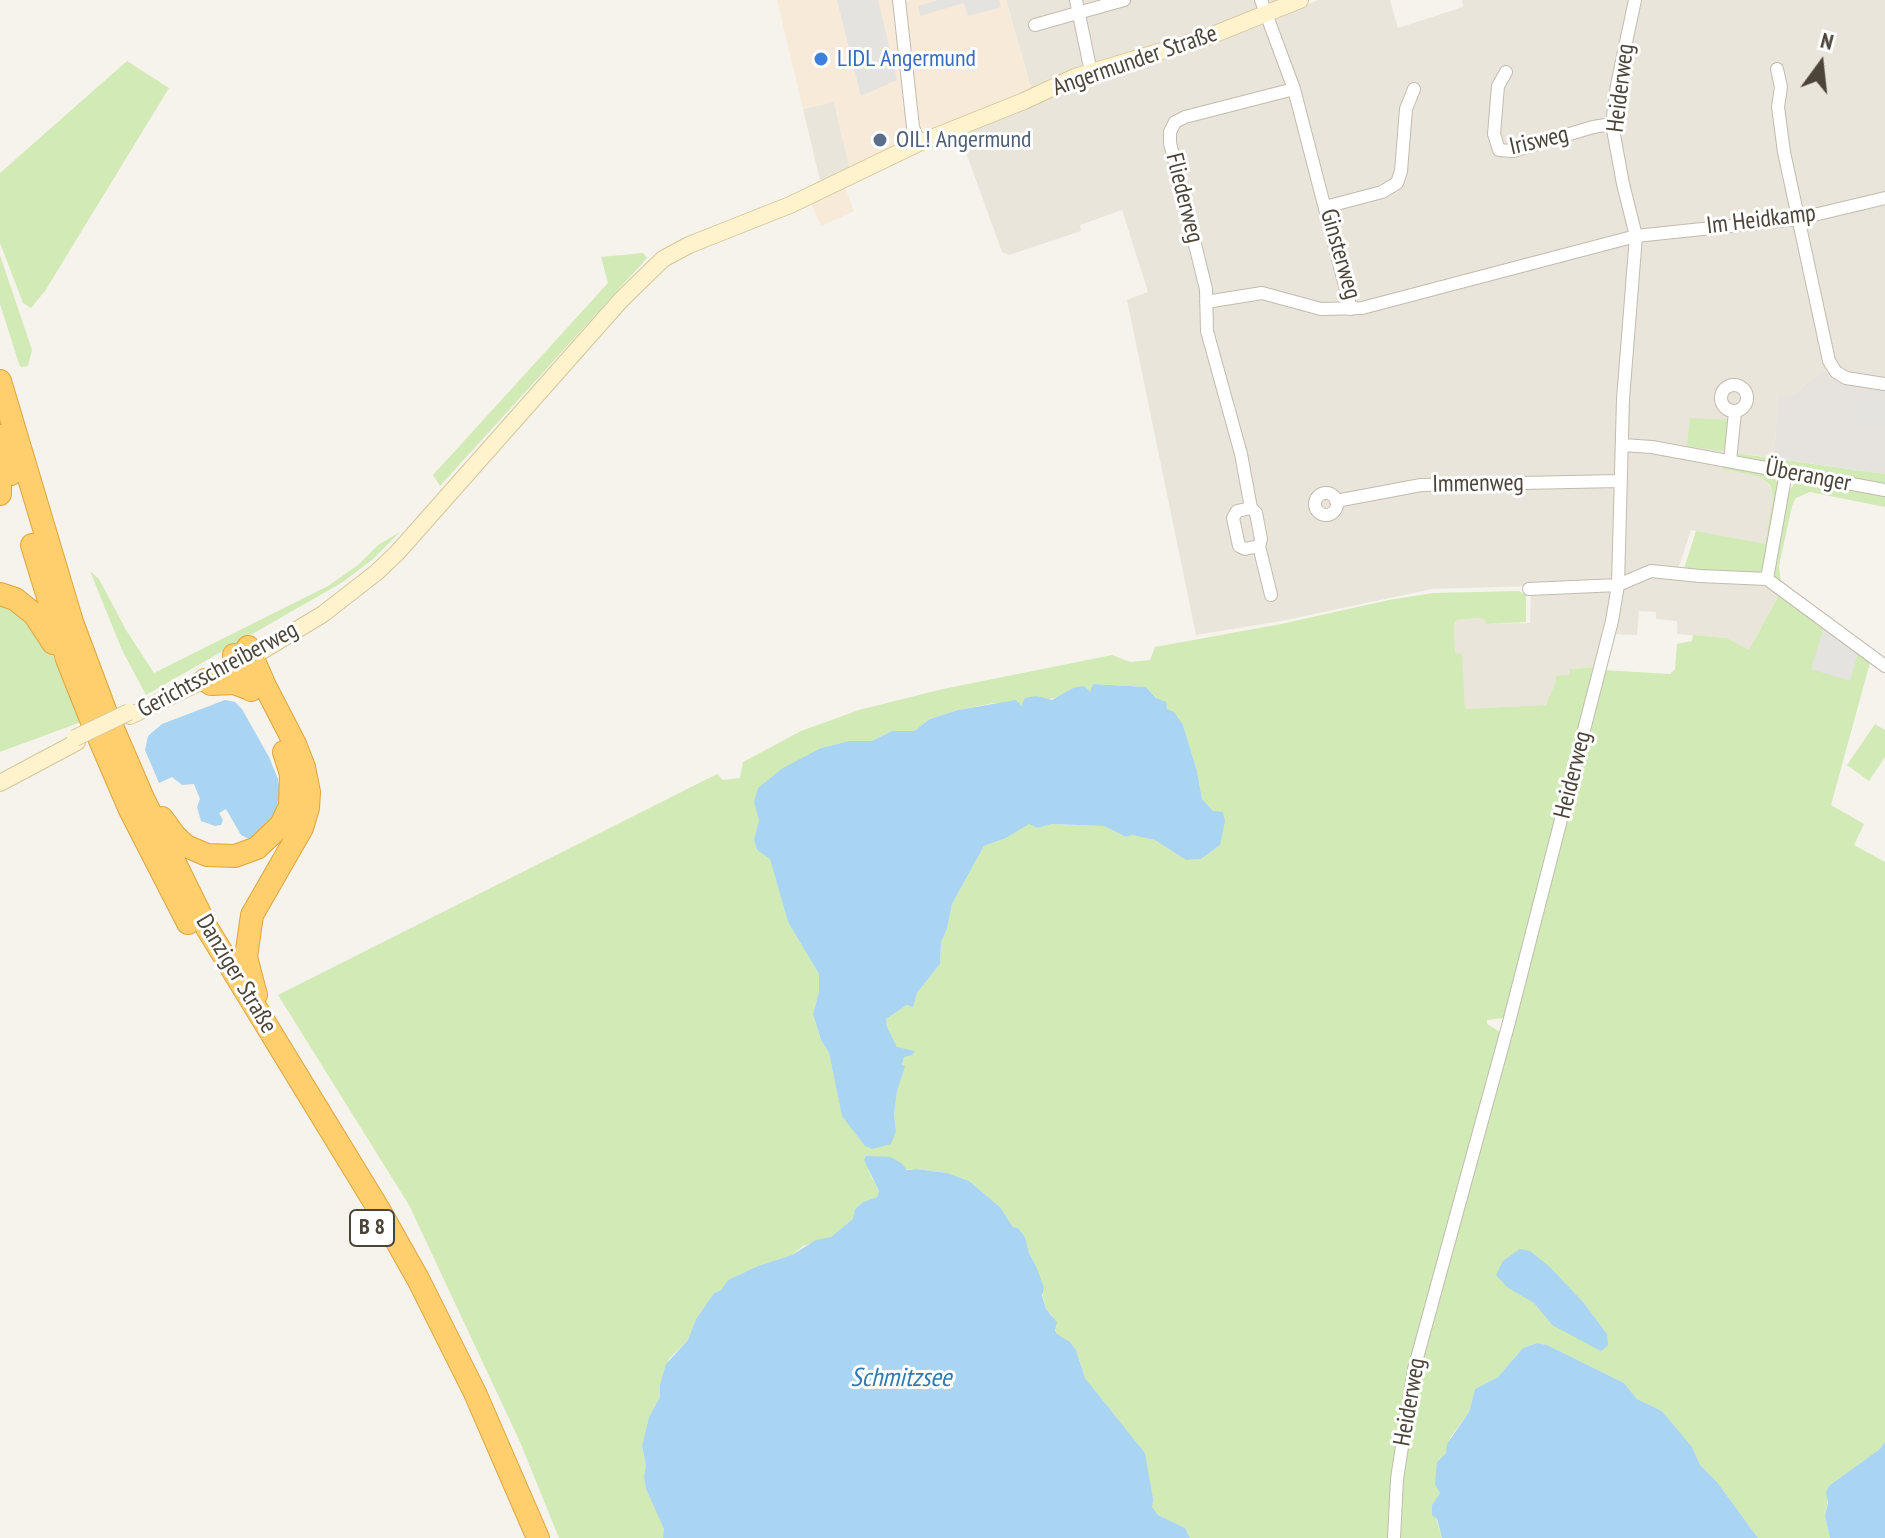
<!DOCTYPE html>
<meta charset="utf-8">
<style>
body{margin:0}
#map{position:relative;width:1885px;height:1538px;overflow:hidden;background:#f6f3ec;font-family:"PT Sans Narrow",sans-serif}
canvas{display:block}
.north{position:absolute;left:1781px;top:24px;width:80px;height:80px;-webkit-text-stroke:6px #fff;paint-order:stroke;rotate:15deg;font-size:22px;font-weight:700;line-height:32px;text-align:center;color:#4b4439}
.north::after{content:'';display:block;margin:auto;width:28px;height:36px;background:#4b4439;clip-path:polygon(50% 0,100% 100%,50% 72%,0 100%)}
</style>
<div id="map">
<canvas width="1885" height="1538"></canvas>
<div class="north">N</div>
</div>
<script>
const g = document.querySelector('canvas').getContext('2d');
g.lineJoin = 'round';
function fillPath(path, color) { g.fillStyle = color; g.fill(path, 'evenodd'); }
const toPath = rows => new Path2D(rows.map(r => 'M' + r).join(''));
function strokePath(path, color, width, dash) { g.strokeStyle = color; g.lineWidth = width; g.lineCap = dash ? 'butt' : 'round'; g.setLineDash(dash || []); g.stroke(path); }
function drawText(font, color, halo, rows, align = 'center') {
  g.font = font + ' "PT Sans Narrow",sans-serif'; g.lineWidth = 6; g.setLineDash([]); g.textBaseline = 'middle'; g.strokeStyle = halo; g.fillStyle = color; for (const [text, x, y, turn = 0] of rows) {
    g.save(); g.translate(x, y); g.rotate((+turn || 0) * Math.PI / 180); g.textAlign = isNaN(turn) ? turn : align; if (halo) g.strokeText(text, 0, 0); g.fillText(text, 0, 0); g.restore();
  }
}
fillPath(toPath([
 [1006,0,1284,0,1233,22,1089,66,1048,79,1031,88],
 [1318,0,1390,0,1398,28,1463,7,1462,0,1885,0,1885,382,1823,370,1794,394,1778,398,1774,458,1737,453,1723,469,1760,477,1769,485,1773,497,1765,545,1691,530,1676,575,1758,582,1780,593,1749,650,1727,638,1677,634,1677,621,1656,619,1656,612,1639,611,1637,635,1611,634,1597,667,1570,669,1570,675,1556,681,1547,705,1465,709,1461,654,1455,654,1454,624,1457,620,1477,618,1485,619,1486,624,1530,623,1531,586,1432,589,1281,621,1196,635,1127,300,1148,292,1122,210,1080,225,1081,231,1009,255,1002,252,959,133,1079,82,1252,29],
 [834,102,850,169,825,182,820,180,803,109]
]), '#eae5da');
fillPath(toPath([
 [777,0,898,0,912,141,850,169,834,102,803,109],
 [911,0,1006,0,1031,88,931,132,914,125,901,3],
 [844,185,854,211,821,226,810,201]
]), '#f7ead8');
fillPath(toPath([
 [1823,370,1846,379,1885,385,1885,474,1774,458,1778,397,1794,394]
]), '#e6e2dd');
fillPath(toPath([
 [127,61,169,88,45,291,31,308,23,303,0,243,0,173],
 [643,253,647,258,440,486,433,475,608,283,601,257],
 [0,255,32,350,28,366,21,367,19,364,0,304],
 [1690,418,1732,420,1726,448,1721,451,1687,446],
 [1736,453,1885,474,1885,486,1735,459],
 [1723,465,1765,473,1775,479,1779,486,1767,564,1760,573,1683,572,1696,531,1765,544,1773,497,1770,485,1760,477,1723,469],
 [1811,480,1885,494,1885,507,1810,492,1796,498,1792,506,1779,566,1781,583,1823,612,1853,638,1774,579,1772,565,1785,497,1794,484],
 [400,532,373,559,343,582,146,695,122,650,90,571,99,579,126,630,154,673,328,586,358,565,378,545],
 [1519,591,1526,595,1526,622,1486,624,1484,619,1477,618,1457,620,1454,624,1455,653,1462,654,1465,709,1546,705,1556,681,1556,676,1570,675,1570,669,1597,667,1511,1011,1503,1018,1487,1020,1487,1024,1500,1032,1502,1041,1412,1368,1392,1538,1190,1538,1185,1528,1158,1515,1151,1507,1145,1453,1085,1378,1076,1350,1070,1342,1057,1335,1052,1315,1046,1309,1036,1266,1029,1253,1025,1237,1018,1228,1013,1227,1000,1207,969,1181,947,1173,916,1169,868,1170,879,1191,877,1197,863,1202,855,1209,854,1219,831,1237,803,1246,792,1255,758,1266,728,1280,721,1290,714,1293,696,1319,688,1340,669,1359,660,1384,660,1397,649,1417,642,1446,646,1465,644,1477,646,1489,665,1529,663,1538,559,1538,520,1442,409,1205,278,995,717,774,723,780,740,778,743,762,801,731,859,710,943,689,1112,655,1130,662,1150,660,1155,647,1281,624,1389,600,1433,593],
 [1094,684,1146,687,1183,725,1197,771,1202,799,1213,811,1220,845,1201,859,1186,860,1156,840,1132,835,1126,837,1104,826,1052,824,1038,828,1029,823,1006,838,984,846,952,904,947,929,941,942,940,964,917,993,913,1006,907,1005,886,1019,887,1028,897,1047,909,1054,904,1056,897,1091,894,1116,896,1131,865,1145,842,1115,829,1053,821,1040,813,1014,819,992,819,974,788,922,770,858,757,850,754,840,759,820,811,755,821,748,849,741,872,741,892,731,914,731,930,719,958,710,994,703,1022,706,1036,696,1044,700,1059,697,1073,688,1091,693],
 [1780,593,1871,659,1831,805,1864,824,1854,845,1885,862,1885,1442,1880,1449,1830,1485,1825,1516,1830,1538,1758,1538,1717,1482,1700,1465,1692,1447,1662,1411,1637,1399,1624,1383,1547,1345,1537,1343,1523,1348,1498,1377,1475,1389,1469,1412,1450,1438,1446,1453,1437,1462,1440,1493,1432,1505,1442,1538,1396,1538,1416,1370,1602,670,1670,674,1675,669,1677,644,1692,641,1693,635,1727,638,1749,650],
 [1551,1268,1584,1303,1607,1334,1552,1325,1534,1303],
 [0,599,44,635,81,722,0,752],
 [1875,724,1885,730,1885,757,1869,781,1847,765]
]), '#d2eab5');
fillPath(toPath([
 [837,0,878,0,897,80,861,96],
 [938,0,999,0,1001,7,968,16,964,3,920,16,918,6],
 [1862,398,1885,399,1885,425,1857,423,1858,405,1862,405],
 [1824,626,1859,650,1850,681,1811,669]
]), '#e5e3e0');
fillPath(toPath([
 [1093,684,1146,687,1156,698,1166,702,1167,709,1174,712,1183,725,1197,771,1202,799,1213,811,1223,812,1225,821,1220,845,1201,859,1186,860,1155,840,1132,835,1126,837,1104,826,1052,824,1038,828,1029,824,1006,838,984,846,952,904,947,929,941,942,940,964,917,993,913,1007,907,1005,886,1019,887,1027,897,1047,915,1051,912,1055,904,1057,902,1065,905,1066,897,1091,894,1115,896,1131,891,1144,872,1149,865,1146,842,1116,829,1053,821,1040,813,1014,819,992,819,974,788,922,770,859,757,850,754,840,759,820,754,802,758,788,783,768,821,748,849,741,872,741,892,731,914,731,930,719,958,710,1016,700,1021,706,1025,698,1036,696,1052,700,1073,688,1084,686,1090,692],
 [225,700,235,702,242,709,269,757,278,779,280,794,274,817,251,840,241,835,226,809,219,813,223,820,221,825,215,826,201,821,197,807,200,799,194,784,182,785,172,777,159,783,145,750,148,736,162,724],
 [866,1156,890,1157,901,1163,907,1170,916,1169,947,1173,969,1181,1000,1207,1013,1227,1018,1228,1025,1237,1029,1253,1036,1266,1044,1288,1042,1295,1046,1309,1057,1322,1055,1330,1057,1334,1070,1342,1076,1350,1085,1378,1145,1453,1153,1499,1152,1507,1158,1515,1185,1528,1190,1538,663,1538,664,1529,646,1489,644,1477,646,1465,642,1446,649,1417,660,1397,660,1384,666,1364,688,1340,696,1319,714,1293,721,1290,728,1280,758,1266,792,1255,816,1240,831,1237,853,1219,855,1209,863,1202,877,1197,879,1191,864,1160],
 [1520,1249,1530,1251,1551,1268,1584,1303,1607,1334,1608,1345,1601,1351,1552,1325,1534,1303,1507,1287,1496,1275,1503,1261],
 [1537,1343,1547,1345,1624,1383,1637,1399,1662,1411,1692,1447,1700,1465,1717,1482,1758,1538,1442,1538,1437,1519,1432,1515,1432,1505,1440,1493,1435,1484,1437,1462,1446,1453,1447,1444,1469,1412,1475,1389,1498,1377,1523,1348],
 [1885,1442,1885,1538,1830,1538,1825,1516,1828,1502,1826,1492,1830,1485,1880,1449]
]), '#a9d4f2');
const street = toPath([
 [899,0,913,127,919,143],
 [1076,0,1091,72],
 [1261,0,1294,89,1351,309],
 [1035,25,1124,0],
 [1777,69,1781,87,1778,107,1784,152,1829,361,1836,372,1846,378,1885,384],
 [1506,72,1498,86,1494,134,1499,150,1513,151,1593,127,1612,124],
 [1325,207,1382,192,1397,183,1401,171,1406,109,1414,89],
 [1206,302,1262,293,1321,309,1362,308,1636,236,1797,219,1885,198],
 '1721 398a13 13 0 1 1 26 0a13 13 0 1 1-26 0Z',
 [1623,445,1652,447,1885,490],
 [1730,461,1735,412],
 [1786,472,1767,579,1885,666],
 '1315 504a11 11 0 1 1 22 0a11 11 0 1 1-22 0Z',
 [1336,501,1421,485,1620,481],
 [1251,508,1237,511,1233,518,1239,546,1245,549,1259,546],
 [1529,589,1618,585,1651,571,1700,576,1767,579],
 [1271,595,1259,546,1261,539,1256,513,1251,508,1241,454,1207,331,1206,289,1170,143,1170,132,1175,122,1185,117,1294,89],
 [1394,1538,1397,1479,1414,1369,1508,1026,1612,621,1618,585,1623,399,1636,236,1623,184,1612,124,1617,85,1635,0]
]);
const secondary = toPath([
 [130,716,252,657,323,614,377,572,397,553,621,300,663,259,689,245,790,205,919,143,1024,101,1075,77,1205,38,1300,0],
 [0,783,77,742]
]);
const highway = toPath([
 [0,381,72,622,105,710,143,798,207,928,378,1208,418,1279,475,1393,538,1538],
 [0,436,11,474],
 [0,469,0,494],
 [32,545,67,659,90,717,130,810,188,923],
 [0,594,15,599,34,614,53,643],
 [248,647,265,686,295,744,304,767,309,792,308,808,302,828,252,915,246,957,256,995],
 [234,655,251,690],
 [205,680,211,684,234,683,250,689],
 [162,818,176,837,186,846,207,855,235,856,257,848,281,825,290,806,291,774,284,752]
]);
strokePath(street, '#c2bbae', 14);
strokePath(secondary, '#d6c79b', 18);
strokePath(highway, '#e0a43c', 24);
strokePath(street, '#fff', 12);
strokePath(secondary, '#fff3cd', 16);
strokePath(highway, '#ffcf6e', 22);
const secondaryBridge = toPath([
 [75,738,129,712]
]);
strokePath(secondaryBridge, '#d6c79b', 18, []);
strokePath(secondaryBridge, '#fff3cd', 16);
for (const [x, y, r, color] of [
 [821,59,8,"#3f7fe0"],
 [880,140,8,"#5c6f8a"]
]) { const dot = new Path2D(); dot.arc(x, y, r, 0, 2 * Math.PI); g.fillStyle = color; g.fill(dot); strokePath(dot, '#fff', 3); }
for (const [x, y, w] of [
 [372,1228,44]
]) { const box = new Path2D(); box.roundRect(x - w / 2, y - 18, w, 36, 6); g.fillStyle = '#fff'; g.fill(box); strokePath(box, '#4b4439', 2); }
drawText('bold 22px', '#4b4439', null, [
 ["B 8",372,1228]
]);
drawText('24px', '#366cbe', '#fff', [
 ["LIDL Angermund",837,59]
], 'left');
drawText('24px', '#4b4439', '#fff', [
 ["Angermunder Straße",1135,61,-19],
 ["Heiderweg",1621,88,-83],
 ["Irisweg",1539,141,-13],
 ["Fliederweg",1184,198,76],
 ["Im Heidkamp",1761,220,-7],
 ["Ginsterweg",1340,254,74],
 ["Überanger",1808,476,11],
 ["Immenweg",1478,484,-1],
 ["Gerichtsschreiberweg",218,670,-28],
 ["Heiderweg",1573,775,-76],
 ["Danziger Straße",236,974,59],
 ["Heiderweg",1410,1402,-80]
]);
drawText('24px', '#4e5e75', '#fff', [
 ["OIL! Angermund",896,140]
], 'left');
drawText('italic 26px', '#2e7ab2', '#fff', [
 ["Schmitzsee",901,1379]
]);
</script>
